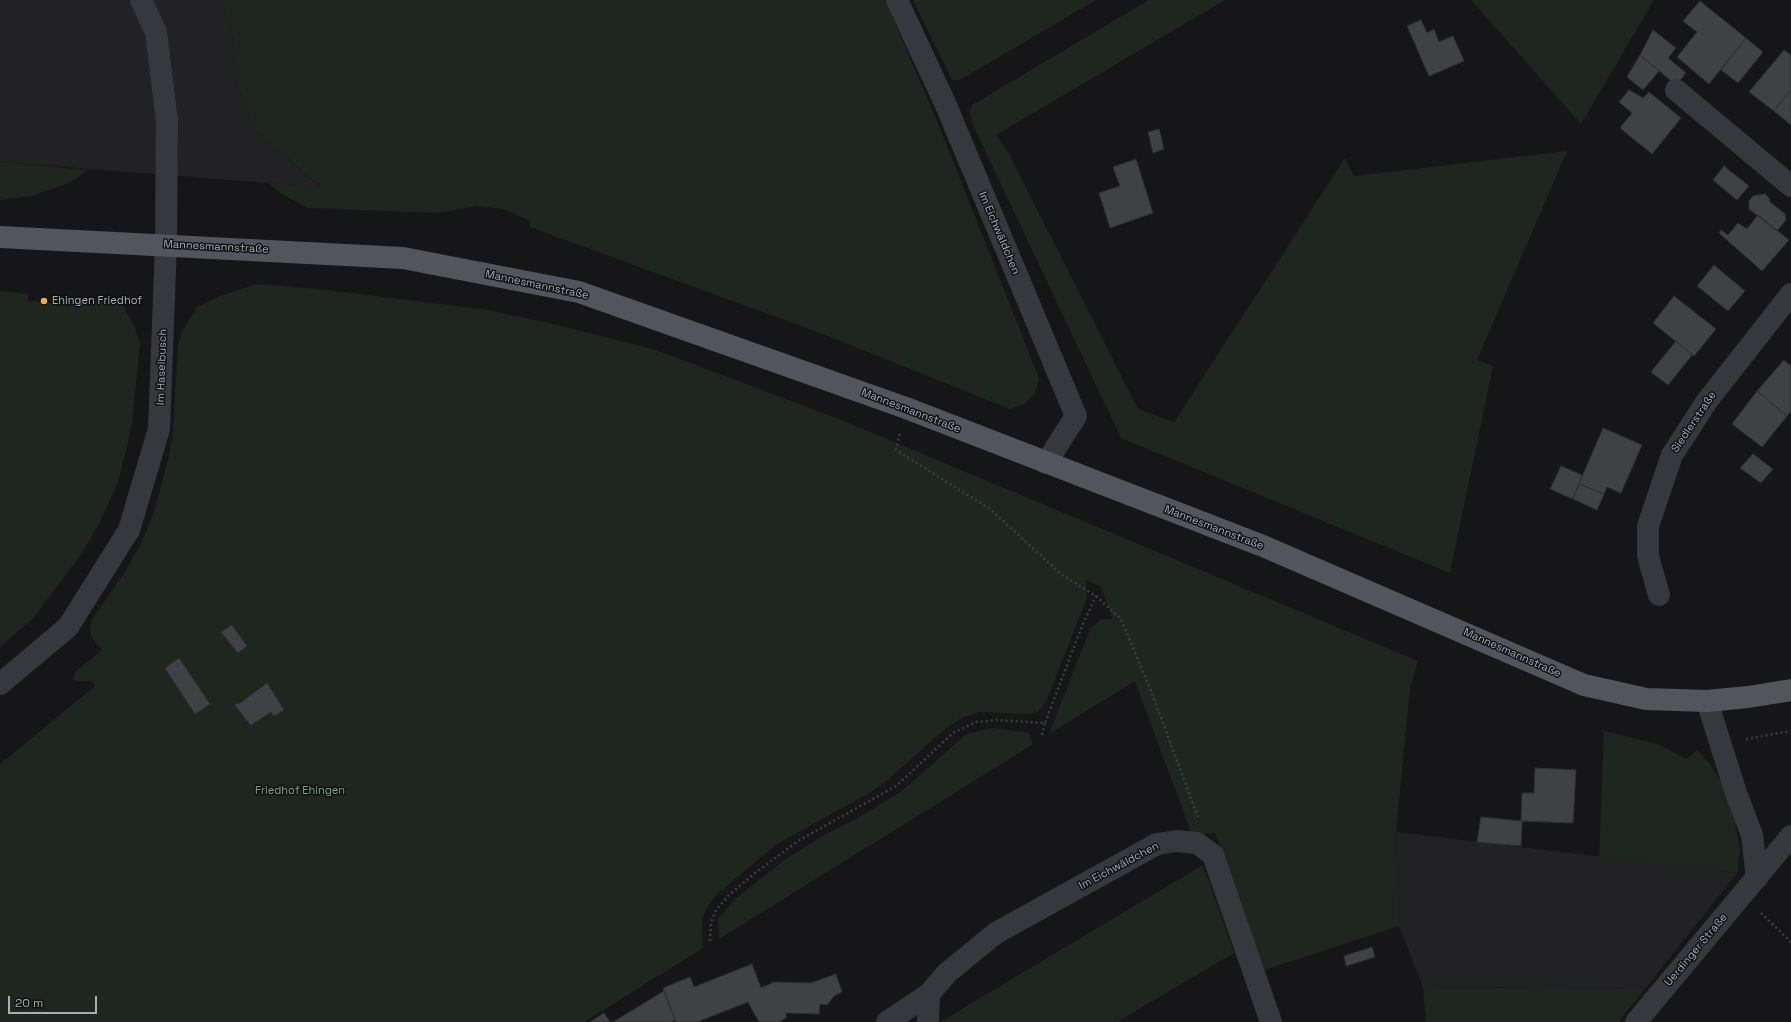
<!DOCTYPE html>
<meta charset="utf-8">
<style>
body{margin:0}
#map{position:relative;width:1791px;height:1022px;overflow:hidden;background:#161618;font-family:"Space Grotesk",sans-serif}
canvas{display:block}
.scale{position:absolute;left:8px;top:996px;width:89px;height:18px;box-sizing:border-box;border:2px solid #a8adb8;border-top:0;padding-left:5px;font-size:12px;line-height:14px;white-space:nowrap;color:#a8adb8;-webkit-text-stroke:3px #111113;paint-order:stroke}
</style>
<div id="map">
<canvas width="1791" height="1022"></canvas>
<div class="scale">20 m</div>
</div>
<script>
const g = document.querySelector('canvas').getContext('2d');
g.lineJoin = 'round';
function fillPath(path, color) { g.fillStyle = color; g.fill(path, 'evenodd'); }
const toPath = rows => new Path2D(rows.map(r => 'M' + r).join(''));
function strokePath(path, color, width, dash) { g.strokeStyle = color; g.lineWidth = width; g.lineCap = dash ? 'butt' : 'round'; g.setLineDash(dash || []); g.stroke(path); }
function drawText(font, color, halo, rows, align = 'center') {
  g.font = font + ' "Space Grotesk",sans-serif'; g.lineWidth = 3; g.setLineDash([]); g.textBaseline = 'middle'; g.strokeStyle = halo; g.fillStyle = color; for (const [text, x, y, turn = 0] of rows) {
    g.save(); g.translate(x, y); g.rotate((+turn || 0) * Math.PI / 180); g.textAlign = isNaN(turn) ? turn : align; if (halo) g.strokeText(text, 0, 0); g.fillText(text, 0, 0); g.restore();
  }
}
fillPath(toPath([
 [0,0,221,0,231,25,238,86,255,130,320,187,0,162],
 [1396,832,1737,873,1645,989,1423,987,1399,926]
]), '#222225');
fillPath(toPath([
 [221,0,885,0,940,128,1035,368,1039,379,1035,393,1025,404,1010,409,823,334,530,227,529,220,503,209,476,206,439,213,308,208,281,194,269,183,320,186,255,130,238,86,231,25],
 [913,0,1096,0,960,80,952,80],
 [1149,0,1225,0,996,135,1009,154,1138,409,1174,422,1345,158,1354,176,1567,151,1477,360,1493,366,1450,573,1121,438,972,123,970,112,972,105],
 [1471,0,1654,0,1581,124],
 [0,162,88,170,71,182,31,196,0,200],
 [257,284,317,289,489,310,570,328,656,350,844,421,1418,661,1410,688,1396,832,1399,926,1265,970,1215,833,1192,835,1135,681,1049,734,1090,629,1101,619,1113,619,1101,587,1086,580,1087,598,1046,702,1038,712,1029,714,979,712,963,717,946,728,890,778,873,791,777,844,715,896,705,911,702,920,703,948,584,1022,0,1022,0,764,94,687,94,683,91,681,76,681,73,678,75,672,102,650,92,638,90,628,92,619,126,570,141,543,154,512,169,456,173,430,178,345,183,330,197,307,220,296],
 [0,291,28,294,28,301,52,303,53,298,115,302,124,307,134,326,140,343,132,423,127,447,118,482,99,524,80,556,33,618,0,647],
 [992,728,1027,732,1031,737,1032,745,719,939,718,919,735,899,784,860,824,835,856,819,902,791,966,734],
 [1604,731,1658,744,1686,759,1697,750,1711,765,1726,790,1733,809,1740,852,1737,873,1599,858],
 [1203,865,1234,953,1117,1022,940,1022],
 [1423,987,1645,989,1618,1022,1426,1022]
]), '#1e261f');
const building = toPath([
 [1700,1,1746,38,1709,84,1677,57,1697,32,1683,21,1700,1],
 [1421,20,1427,33,1434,29,1439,42,1453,36,1464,61,1429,76,1407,26,1421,20],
 [1653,30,1676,48,1668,58,1686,73,1676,85,1640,55,1653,30],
 [1746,38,1763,52,1738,83,1721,70,1746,38],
 [1784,50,1791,55,1791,90,1774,111,1749,92,1784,50],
 [1640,55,1659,71,1643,90,1627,77,1640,55],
 [1629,90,1643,98,1649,92,1681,118,1652,154,1620,128,1632,113,1619,102,1629,90],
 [1791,90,1791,125,1774,111,1791,90],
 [1159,129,1164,149,1153,153,1148,132,1159,129],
 [1136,159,1153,213,1110,228,1099,193,1120,186,1113,167,1136,159],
 [1724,166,1749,186,1737,200,1713,180,1724,166],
 [1765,194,1769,198,1770,202,1785,214,1786,220,1777,231,1749,209,1749,201,1753,196,1765,194],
 [1758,215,1789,240,1762,271,1719,233,1721,230,1728,235,1738,223,1747,229,1758,215],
 [1714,265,1745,291,1728,311,1697,286,1714,265],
 [1674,296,1716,329,1694,356,1653,323,1674,296],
 [1676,341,1692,355,1668,385,1651,372,1676,341],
 [1784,360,1791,366,1791,411,1787,416,1757,391,1784,360],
 [1757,391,1787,416,1762,447,1732,424,1757,391],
 [1603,428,1642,445,1621,493,1607,487,1604,494,1579,484,1603,428],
 [1753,454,1773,469,1761,483,1740,468,1753,454],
 [1561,466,1582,475,1573,499,1550,489,1561,466],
 [1579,484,1604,494,1597,510,1573,499,1579,484],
 [232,625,247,646,238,653,221,632,232,625],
 [179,658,210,704,195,714,165,668,179,658],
 [267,683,284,710,274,716,271,712,251,725,252,727,235,705,237,703,239,704,267,683],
 [1535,768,1576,770,1573,823,1521,821,1522,793,1534,793,1535,768],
 [1481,817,1522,821,1521,846,1477,842,1481,817],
 [1372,947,1375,957,1346,966,1344,956,1372,947],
 [752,964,761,988,774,982,811,983,836,974,842,992,834,996,827,1005,820,1004,819,1014,786,1013,786,1018,779,1022,759,1022,748,1002,697,1022,676,1022,663,988,690,977,694,987,752,964],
 [664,991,675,1020,671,1022,613,1022,664,991],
 [604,1013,610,1022,590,1022,604,1013]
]);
fillPath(building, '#404145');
strokePath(building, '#303034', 1);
strokePath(toPath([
 [900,434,896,450,990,509,1061,574,1096,596,1121,619,1151,691,1198,817],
 [1042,735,1045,723],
 [1746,739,1791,731],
 [1761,913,1791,942],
 [710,941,711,922,716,910,729,895,755,873,798,841,896,786,953,733,976,722,997,720,1045,723,1082,626,1096,596]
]), '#3d3f44', 2.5, [2, 3]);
strokePath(toPath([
 [897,0,945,103,1076,416,1046,463],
 [1676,90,1791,186],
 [1659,595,1648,556,1648,526,1672,455,1707,401,1791,294],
 [0,684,68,627,129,530,159,429,166,244,167,122,156,32,141,0],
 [1707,701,1736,793,1752,835,1757,878],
 [887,1022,929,994,947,973,996,933,1157,844,1176,841,1197,843,1213,855,1271,1022],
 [928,1022,929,994],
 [1636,1022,1791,836]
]), '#37383d', 22);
strokePath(toPath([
 [0,237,403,258,579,292,906,408,1263,546,1584,685,1646,699,1707,701,1748,697,1791,690]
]), '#53555c', 22);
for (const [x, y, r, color] of [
 [44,301,4,"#f2b134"]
]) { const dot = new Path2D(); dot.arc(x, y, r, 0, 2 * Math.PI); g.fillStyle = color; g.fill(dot); strokePath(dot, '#111113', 1.5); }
drawText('11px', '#a8adb8', '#111113', [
 ["Im Eichwäldchen",999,233,67],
 ["Mannesmannstraße",216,247,3],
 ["Mannesmannstraße",537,285,12],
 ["Im Haselbusch",162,367,-88],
 ["Mannesmannstraße",911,411,21],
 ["Siedlerstraße",1694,422,-56],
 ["Mannesmannstraße",1214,528,21],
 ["Mannesmannstraße",1512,653,24],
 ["Im Eichwäldchen",1119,866,-28],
 ["Uerdinger Straße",1696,950,-50]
]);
drawText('11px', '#a8adb8', '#111113', [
 ["Ehingen Friedhof",52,301]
], 'left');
drawText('11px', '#7fa381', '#111113', [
 ["Friedhof Ehingen",300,791]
]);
</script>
